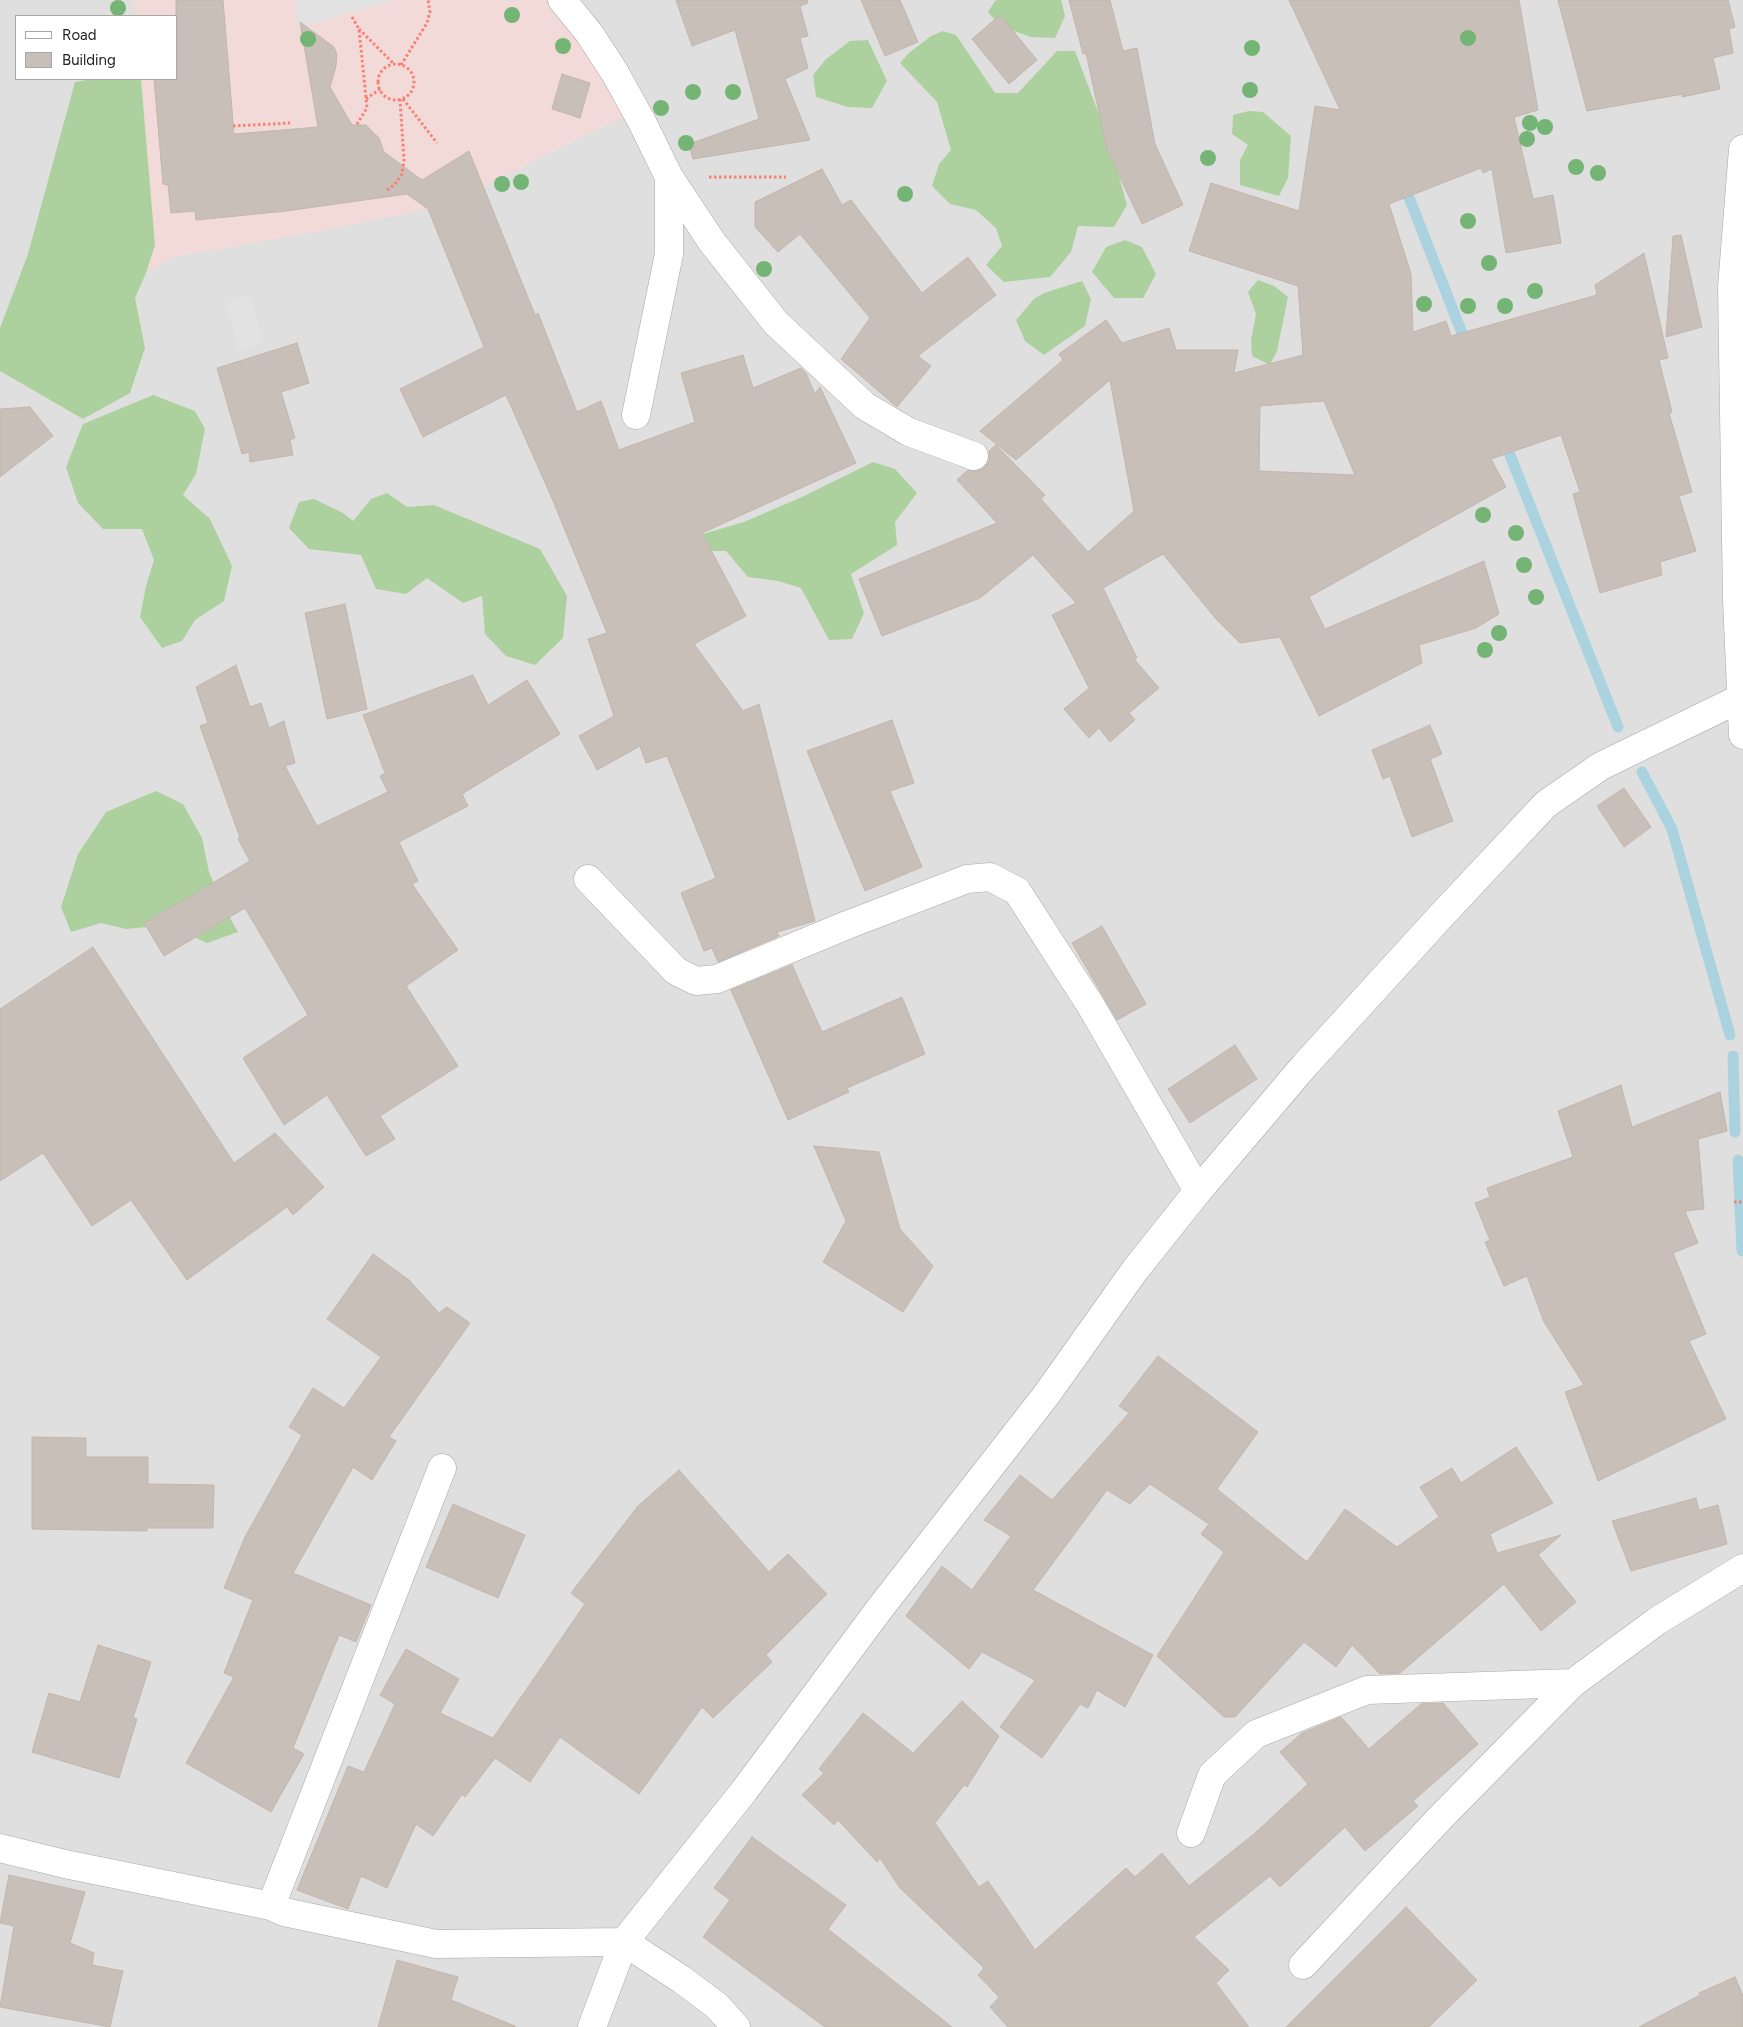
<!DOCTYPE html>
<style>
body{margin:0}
#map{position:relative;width:1743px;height:2027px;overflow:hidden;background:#f2efe9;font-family:Figtree,sans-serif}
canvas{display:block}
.legend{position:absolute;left:15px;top:15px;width:162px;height:65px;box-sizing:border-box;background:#fff;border:1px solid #a7a7a7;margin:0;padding:6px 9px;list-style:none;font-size:15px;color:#222}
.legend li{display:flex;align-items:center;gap:10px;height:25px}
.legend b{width:25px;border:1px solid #a7a7a7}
</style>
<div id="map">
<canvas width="1743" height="2027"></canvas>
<ul class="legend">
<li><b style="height:6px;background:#fff"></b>Road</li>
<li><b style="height:14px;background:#c7bfb8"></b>Building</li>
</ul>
</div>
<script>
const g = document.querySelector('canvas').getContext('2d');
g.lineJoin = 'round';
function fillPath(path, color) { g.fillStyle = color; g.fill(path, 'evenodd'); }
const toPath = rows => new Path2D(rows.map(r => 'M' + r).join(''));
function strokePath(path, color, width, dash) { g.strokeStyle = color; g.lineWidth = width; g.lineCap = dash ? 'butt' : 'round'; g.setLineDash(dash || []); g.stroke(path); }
fillPath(toPath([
 [0,0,1743,0,1743,2027,0,2027],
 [16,16,176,16,176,79,16,79]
]), '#e0dfdf');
fillPath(toPath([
 [134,0,548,0,581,38,629,114,446,205,321,231,180,256,168,259,146,273,155,245,141,79,176,79,176,16,135,16]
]), '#f2dad9');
fillPath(toPath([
 [998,0,1061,0,1065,16,1055,38,1031,37,1000,26,988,12,995,1],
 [943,31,956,35,995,93,1018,93,1057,51,1075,51,1109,141,1127,205,1114,227,1078,226,1071,252,1050,277,1004,282,986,265,1002,246,996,228,976,210,950,204,932,186,939,164,951,150,937,102,900,63,909,53,931,36],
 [868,40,887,81,872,108,848,107,816,97,813,75,826,59,850,41],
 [92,79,141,79,155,245,146,273,135,298,145,348,130,393,83,419,0,371,0,328,28,254,75,82],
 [1249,111,1263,112,1291,136,1288,178,1279,196,1240,185,1240,160,1248,145,1232,134,1233,115],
 [1125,240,1142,247,1156,274,1143,298,1114,298,1092,272,1106,247],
 [1258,280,1274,286,1288,297,1277,351,1270,365,1252,356,1251,340,1256,314,1248,292],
 [1082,281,1091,299,1085,326,1044,355,1025,341,1016,320,1034,299,1044,293],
 [153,395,195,411,205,429,196,474,183,495,210,519,232,566,224,601,195,620,182,641,162,648,140,617,146,586,154,560,142,529,103,529,78,503,66,467,83,424],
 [873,462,895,469,917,493,895,522,897,545,851,574,864,613,852,639,829,640,801,588,778,581,748,577,726,551,706,551,694,531,703,534,744,522,802,497],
 [387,493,407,507,434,505,540,549,567,596,563,638,535,665,506,656,485,634,482,596,463,603,427,578,406,594,376,589,361,555,309,549,289,528,299,502,314,499,343,513,353,521,371,499],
 [156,791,183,804,202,838,209,872,223,905,238,932,207,943,168,925,126,929,101,923,71,932,61,907,78,854,106,812]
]), '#add19e');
fillPath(toPath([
 [295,0,393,0,298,28],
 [250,294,264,343,239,351,226,303]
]), '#e2e2e2');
strokePath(toPath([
 [1403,182,1467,346],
 [1504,440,1618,727],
 [1642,772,1672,829,1730,1035],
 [1733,1056,1735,1132],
 [1738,1160,1742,1251]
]), '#aad3df', 11);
const building = toPath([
 [176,0,223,0,234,134,318,127,300,22,334,47,337,55,336,66,330,87,352,125,366,125,379,138,384,152,422,180,469,151,535,315,538,313,577,412,601,401,619,450,695,422,681,373,743,355,753,388,801,368,806,373,815,394,820,387,856,463,702,533,746,616,694,644,743,711,759,704,815,921,777,932,779,936,718,962,712,948,704,951,681,893,716,878,667,756,646,763,640,746,597,770,579,736,614,716,588,639,607,633,551,496,506,395,423,437,400,389,484,347,428,209,407,194,286,211,196,220,195,211,171,213,168,185,163,184,154,79,176,79,176,0],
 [676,0,807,0,808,3,800,6,808,36,800,38,808,68,785,79,810,140,693,159,689,144,759,119,735,30,692,46,676,0],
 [861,0,900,0,918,42,885,56,861,0],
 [1069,0,1110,0,1123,51,1137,48,1155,144,1183,205,1142,224,1107,150,1086,53,1083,54,1069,0],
 [1289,0,1519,0,1538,110,1514,117,1533,199,1553,195,1561,243,1506,253,1492,169,1483,173,1481,168,1389,204,1411,274,1413,332,1446,321,1451,336,1597,295,1595,285,1644,253,1668,358,1659,360,1672,412,1669,413,1692,492,1679,496,1696,551,1660,562,1662,575,1600,593,1573,494,1580,492,1561,435,1491,459,1506,487,1309,597,1325,629,1484,561,1499,614,1476,628,1419,645,1422,663,1319,716,1280,637,1240,643,1216,619,1163,554,1103,588,1137,658,1134,659,1159,688,1129,713,1135,720,1110,742,1099,728,1089,738,1064,709,1089,688,1052,615,1076,603,1033,555,980,598,882,636,859,579,997,523,957,480,968,470,976,471,984,468,989,461,989,451,996,445,1045,495,1041,499,1088,552,1134,511,1110,380,1016,460,980,431,1063,360,1059,354,1106,320,1122,343,1169,328,1176,350,1238,350,1234,373,1303,355,1298,286,1189,251,1211,183,1299,211,1315,106,1340,110,1289,0],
 [1324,401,1355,475,1259,471,1260,406,1324,401],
 [1558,0,1728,0,1735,27,1729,29,1733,53,1713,58,1720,89,1682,97,1683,94,1587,111,1558,0],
 [1000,15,1037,60,1009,84,972,39,1000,15],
 [562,74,590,83,580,118,552,109,562,74],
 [822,169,842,205,851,200,922,293,968,257,996,295,918,356,931,366,897,407,841,359,870,318,800,234,778,252,755,227,755,202,822,169],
 [1681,235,1702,327,1666,337,1673,236,1681,235],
 [297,343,309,383,281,392,295,438,290,440,293,455,250,462,249,452,242,454,217,368,297,343],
 [30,407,53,436,0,477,0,409,30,407],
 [345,604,367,709,327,719,305,613,345,604],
 [236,665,250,707,261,703,269,728,284,721,295,763,285,766,317,826,388,792,380,776,385,773,363,715,473,675,488,705,527,680,560,734,462,794,468,806,399,842,418,881,412,884,458,950,406,986,458,1066,380,1116,395,1139,366,1156,327,1095,284,1125,243,1058,308,1015,245,908,164,956,144,923,250,861,238,839,240,838,200,726,208,723,196,687,236,665],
 [892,720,914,783,890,791,922,867,865,891,807,751,892,720],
 [1430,725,1442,754,1430,759,1453,821,1412,837,1390,776,1383,779,1372,750,1430,725],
 [1624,788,1651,827,1624,847,1597,806,1624,788],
 [1102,926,1146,1004,1117,1020,1072,943,1102,926],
 [93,947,234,1163,275,1133,324,1187,293,1215,287,1207,187,1280,131,1200,92,1226,43,1153,0,1181,0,1009,93,947],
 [792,965,822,1032,902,997,925,1054,847,1088,849,1092,788,1120,731,990,792,965],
 [1235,1045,1257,1079,1190,1123,1168,1089,1235,1045],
 [1621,1085,1632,1127,1720,1092,1727,1131,1698,1139,1704,1209,1685,1211,1698,1243,1673,1253,1706,1334,1689,1341,1726,1419,1598,1481,1565,1392,1584,1385,1544,1322,1527,1276,1504,1286,1485,1242,1490,1240,1475,1203,1490,1197,1487,1188,1573,1157,1558,1111,1621,1085],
 [814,1146,879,1152,900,1229,933,1266,903,1312,823,1262,846,1221,814,1146],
 [373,1254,409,1280,439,1313,447,1307,470,1323,389,1437,396,1441,372,1480,353,1467,293,1573,371,1605,356,1642,339,1635,293,1748,304,1754,271,1812,186,1763,234,1677,224,1673,253,1600,224,1588,245,1537,302,1435,289,1427,313,1388,344,1408,381,1357,327,1319,373,1254],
 [1158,1356,1258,1432,1217,1489,1307,1562,1345,1509,1397,1547,1439,1517,1420,1487,1452,1468,1461,1483,1516,1447,1553,1503,1490,1534,1497,1553,1561,1535,1538,1555,1576,1602,1541,1631,1504,1584,1400,1673,1380,1674,1352,1645,1336,1667,1304,1642,1235,1717,1224,1717,1157,1656,1224,1552,1201,1534,1209,1524,1150,1484,1130,1504,1107,1490,1033,1590,1153,1655,1125,1707,1097,1690,1088,1708,1080,1704,1042,1758,1000,1727,1035,1680,982,1652,969,1669,906,1616,942,1566,972,1590,1011,1536,984,1520,1020,1475,1052,1500,1129,1413,1119,1406,1158,1356],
 [32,1437,86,1438,86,1457,148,1457,148,1484,214,1485,213,1528,147,1528,147,1531,32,1529,32,1437],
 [679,1470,769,1572,788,1554,827,1594,766,1655,772,1662,713,1718,702,1707,639,1794,560,1737,530,1782,495,1758,465,1797,462,1794,433,1836,416,1824,387,1888,361,1876,348,1909,297,1890,348,1766,364,1772,395,1704,380,1695,406,1649,459,1679,440,1713,493,1738,585,1604,571,1593,638,1506,679,1470],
 [1696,1498,1699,1510,1718,1505,1727,1544,1631,1571,1612,1521,1696,1498],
 [453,1504,525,1535,498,1598,426,1567,453,1504],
 [98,1645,151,1662,133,1718,137,1719,119,1778,32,1752,49,1693,80,1702,98,1645],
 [962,1701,999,1736,967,1787,964,1785,935,1823,979,1887,988,1881,1035,1950,1126,1868,1135,1877,1162,1853,1189,1886,1254,1834,1308,1784,1280,1752,1302,1733,1341,1717,1369,1749,1421,1704,1443,1703,1478,1744,1413,1801,1418,1806,1365,1851,1345,1827,1280,1887,1270,1876,1194,1937,1229,1970,1216,1983,1249,2027,1008,2027,990,2007,999,1997,978,1975,984,1968,900,1888,880,1858,877,1862,838,1820,834,1825,802,1795,824,1773,819,1769,863,1713,913,1753,962,1701],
 [752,1837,846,1905,828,1929,952,2027,825,2027,703,1937,730,1900,714,1888,752,1837],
 [9,1875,85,1892,70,1943,94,1953,92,1965,123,1971,110,2027,0,2007,14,1926,0,1923,9,1875],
 [1406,1907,1477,1980,1429,2027,1286,2027,1406,1907],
 [397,1960,458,1977,451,2000,515,2026,515,2027,378,2027,397,1960],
 [1735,1977,1743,1996,1743,2027,1639,2027,1700,1995,1699,1993,1735,1977]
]);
fillPath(building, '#c7bfb8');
strokePath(building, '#c4b6ab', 1);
const minor = toPath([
 [562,0,589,33,615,73,641,120,669,177,712,242,776,323,865,406,909,432,974,456],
 [1743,149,1732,287,1737,600,1743,735],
 [636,415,669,254,669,177],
 [588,879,676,971,696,981,717,979,847,925,967,879,990,877,1017,891,1091,1006,1198,1191],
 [442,1468,271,1906,284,1912,436,1944,624,1942,681,1979,717,2006,736,2027],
 [1191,1833,1212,1775,1256,1734,1367,1690,1573,1683,1657,1621,1743,1568],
 [0,1848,65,1864,271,1906],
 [1303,1965,1441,1817,1573,1683],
 [592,2027,624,1942,744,1791,881,1607,1047,1394,1135,1270,1198,1191,1305,1065,1440,917,1546,804,1601,766,1741,698]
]);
strokePath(minor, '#a9a9a9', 29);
strokePath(toPath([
 [352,17,359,29,367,108,357,124],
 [359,29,394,64],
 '378 82a18 18 0 1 1 36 0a18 18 0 1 1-36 0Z',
 [401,65,427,23,430,12,428,0],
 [366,99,380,89],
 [403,99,437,143],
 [233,126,290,123],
 [709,177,786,177],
 [387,190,394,185,402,174,404,160,400,99],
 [1734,1202,1743,1202]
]), '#fa8072', 3, [2.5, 2.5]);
strokePath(minor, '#fff', 28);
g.fillStyle = '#74b475';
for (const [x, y] of [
 [118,8],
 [512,15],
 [1468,38],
 [308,39],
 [563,46],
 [1252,48],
 [1250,90],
 [693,92],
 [733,92],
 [661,108],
 [1530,123],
 [1545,127],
 [1527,139],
 [686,143],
 [1208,158],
 [1576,167],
 [1598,173],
 [521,182],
 [502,184],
 [905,194],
 [1468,221],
 [1489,263],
 [764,269],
 [1535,291],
 [1424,304],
 [1468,306],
 [1505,306],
 [1483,515],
 [1516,533],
 [1524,565],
 [1536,597],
 [1499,633],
 [1485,650]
]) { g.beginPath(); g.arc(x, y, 8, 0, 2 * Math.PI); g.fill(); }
</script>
